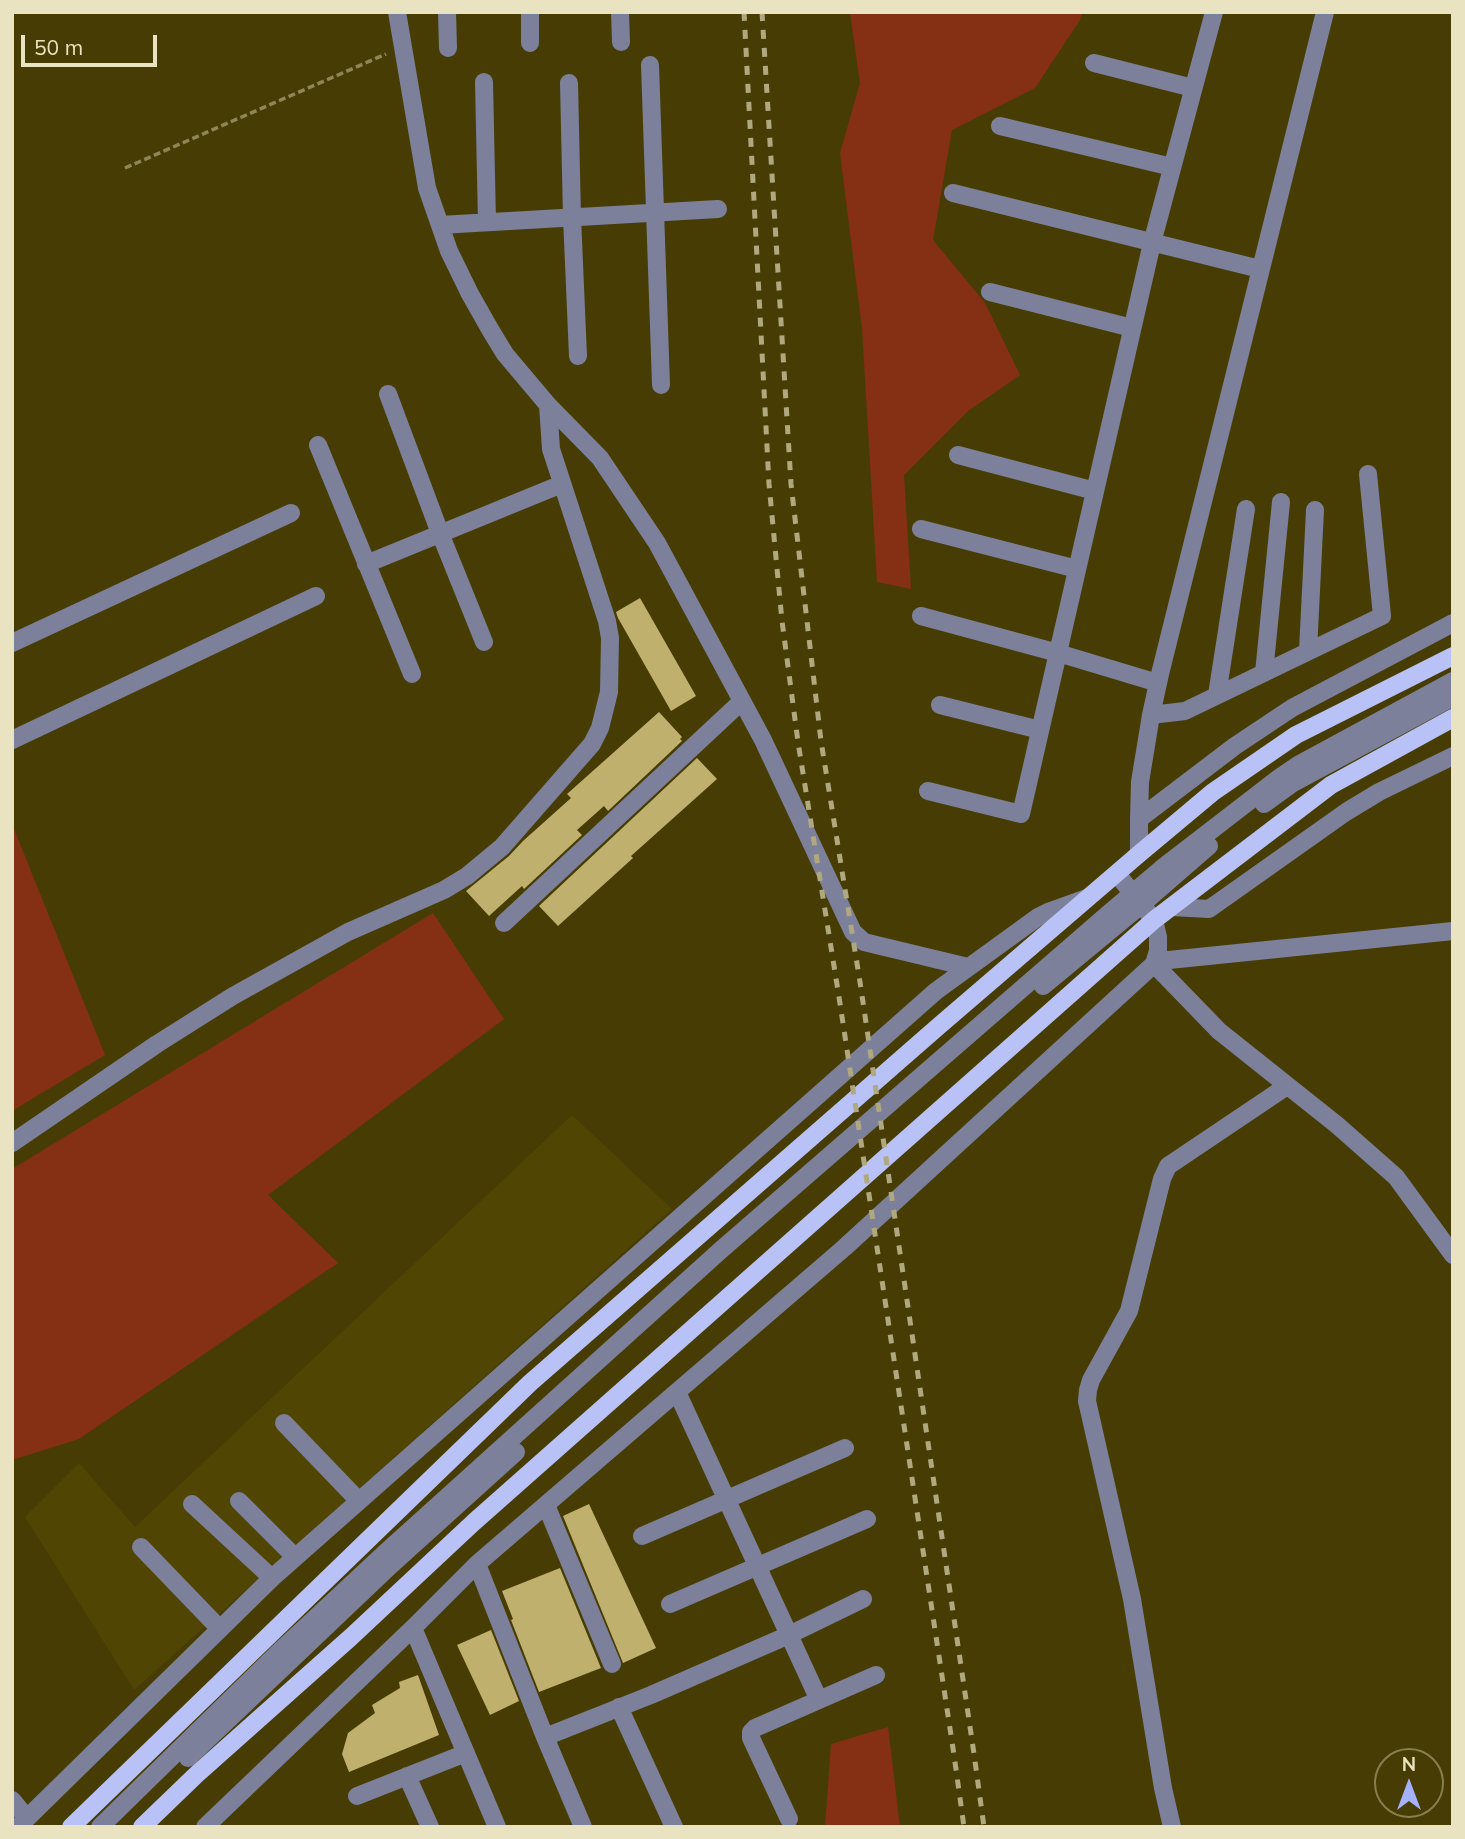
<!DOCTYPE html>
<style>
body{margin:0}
#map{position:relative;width:1465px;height:1839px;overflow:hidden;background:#473d04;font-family:Mulish,sans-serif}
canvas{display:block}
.frame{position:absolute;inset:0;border:14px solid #e9e3c1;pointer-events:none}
.north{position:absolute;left:1374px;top:1748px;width:70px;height:70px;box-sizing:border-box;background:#473d04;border:2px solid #887f50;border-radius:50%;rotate:0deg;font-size:19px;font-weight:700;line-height:28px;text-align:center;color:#e9e3c1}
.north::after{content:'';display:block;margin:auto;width:24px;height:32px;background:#a6b1fc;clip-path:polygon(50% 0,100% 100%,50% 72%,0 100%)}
.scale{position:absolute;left:21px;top:35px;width:136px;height:32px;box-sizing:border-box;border:4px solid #e9e3c1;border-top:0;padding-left:9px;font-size:21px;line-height:24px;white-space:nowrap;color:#e9e3c1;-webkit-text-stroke:5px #473d04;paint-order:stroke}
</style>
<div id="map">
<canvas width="1465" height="1839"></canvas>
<div class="frame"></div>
<div class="north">N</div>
<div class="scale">50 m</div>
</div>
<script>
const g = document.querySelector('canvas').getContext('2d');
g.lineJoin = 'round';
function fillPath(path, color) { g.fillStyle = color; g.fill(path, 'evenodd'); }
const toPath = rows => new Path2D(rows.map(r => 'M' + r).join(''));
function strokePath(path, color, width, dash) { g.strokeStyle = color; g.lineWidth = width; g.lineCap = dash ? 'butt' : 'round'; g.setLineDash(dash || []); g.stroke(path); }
fillPath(toPath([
 [572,1115,672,1209,134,1690,25,1517,79,1463,135,1527]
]), '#514503');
fillPath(toPath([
 [850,12,1082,12,1080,20,1035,88,952,130,933,240,985,303,1020,375,968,411,904,475,911,589,877,582,862,328,840,153,860,83],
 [14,829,105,1055,12,1111,12,830],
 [433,913,504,1019,268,1195,338,1263,79,1439,12,1460,12,1169],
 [888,1727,900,1827,825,1827,831,1744]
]), '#853014');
fillPath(toPath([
 [640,598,696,696,671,711,618,618,616,612],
 [659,712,682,737,680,739,682,741,608,811,604,806,577,830,582,835,524,889,522,886,489,916,466,891,509,856,523,841,571,798,567,794],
 [697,758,717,779,631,856,633,858,558,926,539,906],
 [589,1504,656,1648,623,1663,563,1516],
 [560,1568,601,1668,539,1692,511,1620,513,1619,502,1591],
 [491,1630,519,1701,490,1715,457,1645],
 [418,1675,439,1735,349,1772,342,1754,348,1733,375,1713,372,1705,400,1688,399,1682]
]), '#bfb06d');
strokePath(toPath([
 [125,168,386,54]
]), '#8e8657', 3.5, [7, 3.5]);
strokePath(toPath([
 [397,12,427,188,449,251,470,294,491,331,505,354,548,405,600,458,657,543,763,740,853,932,864,942,968,967],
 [447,12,448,48],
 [530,12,530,43],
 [620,12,621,42],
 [1094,63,1193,88],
 [650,65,661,385],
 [484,82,487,222],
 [569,83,572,217,578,356],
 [1000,126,1172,167],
 [953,193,1260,269],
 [440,225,718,209],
 [990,292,1132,328],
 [388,394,440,533,484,642],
 [318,445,412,674],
 [958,455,1095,491],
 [921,529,1077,569],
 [366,564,562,484],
 [921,616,1058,653,1158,683],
 [12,643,291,513],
 [1308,651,1315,510],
 [1264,673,1281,502],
 [1217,695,1246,509],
 [940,705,1040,730],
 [1151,715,1185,711,1382,616,1368,474],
 [12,740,316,596],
 [928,791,1021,814,1152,243,1214,12],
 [1264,804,1293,783,1453,697],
 [1139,819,1140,782,1151,715,1160,674,1325,12],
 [1139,854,1139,819,1235,746,1292,708,1453,623],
 [1172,907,1209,909,1346,812,1379,792,1453,756],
 [504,923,742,701],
 [1453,931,1169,960,1154,964,1219,1031,1337,1125,1396,1177,1453,1255],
 [1043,986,1141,905,1209,846],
 [12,1143,157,1044,233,996,348,932,444,890,467,876,502,847,592,744,600,728,609,692,610,638,607,621,551,449,548,405],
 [677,1392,819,1700],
 [284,1423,359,1501],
 [239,1501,295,1557],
 [192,1504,272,1578],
 [546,1505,612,1664],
 [642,1536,845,1448],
 [141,1547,220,1629],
 [477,1564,545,1737,583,1827],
 [670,1604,867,1519],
 [413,1628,497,1827],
 [619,1707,674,1827],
 [545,1737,651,1695,789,1635,863,1599],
 [188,1758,391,1565,516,1452],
 [407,1776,430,1827],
 [357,1796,466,1753],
 [12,1800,27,1818],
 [789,1819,751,1738,751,1732,755,1728,876,1675],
 [18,1827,272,1578,936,991,1038,917,1048,912,1087,898],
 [100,1827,283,1648,387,1551,722,1249,1108,914,1161,869,1279,778,1298,765,1453,681],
 [205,1827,413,1628,477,1564,844,1248,1154,964,1158,951,1158,937,1154,920,1117,874],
 [1172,1827,1163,1788,1132,1599,1087,1401,1088,1390,1091,1380,1129,1311,1162,1179,1168,1166,1287,1086]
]), '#7c809a', 18);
strokePath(toPath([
 [71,1827,530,1383,940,1025,1139,854,1213,792,1296,735,1453,656],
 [142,1827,197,1774,351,1637,474,1522,1154,920,1331,785,1453,718]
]), '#b9c2f7', 18);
strokePath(toPath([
 [744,12,769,484,782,621,798,742,839,997,954,1755,964,1827],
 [762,12,791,484,821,741,860,982,974,1754,984,1827]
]), '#b0a87e', 5, [9, 9]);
</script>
